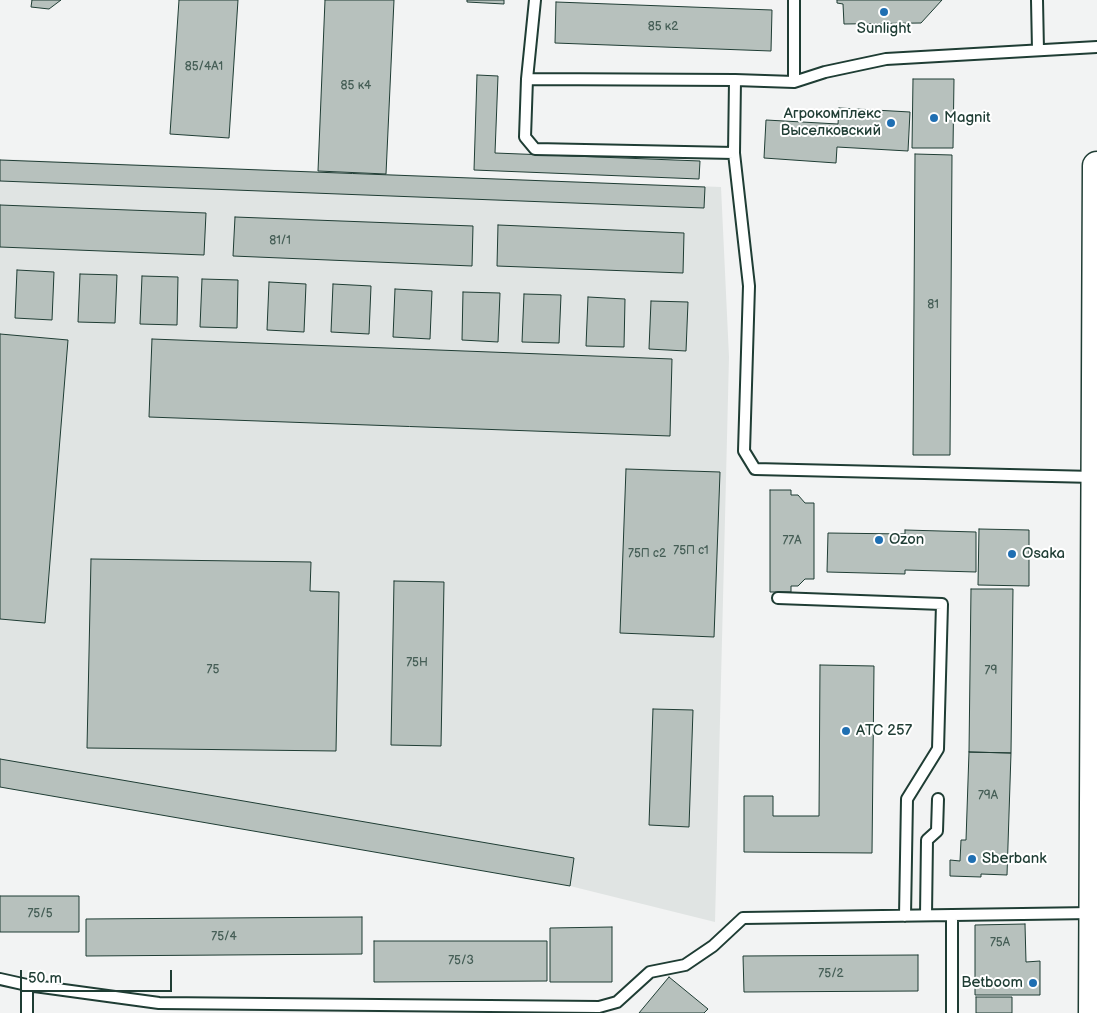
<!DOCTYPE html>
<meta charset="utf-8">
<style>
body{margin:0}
#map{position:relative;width:1097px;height:1013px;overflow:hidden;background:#f2f3f3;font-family:"Balsamiq Sans",sans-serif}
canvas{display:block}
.scale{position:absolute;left:20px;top:970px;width:152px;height:22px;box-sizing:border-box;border:2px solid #1f3d34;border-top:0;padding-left:6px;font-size:15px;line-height:18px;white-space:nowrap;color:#1f3d34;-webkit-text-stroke:4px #fff;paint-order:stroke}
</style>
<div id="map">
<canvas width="1097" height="1013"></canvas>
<div class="scale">50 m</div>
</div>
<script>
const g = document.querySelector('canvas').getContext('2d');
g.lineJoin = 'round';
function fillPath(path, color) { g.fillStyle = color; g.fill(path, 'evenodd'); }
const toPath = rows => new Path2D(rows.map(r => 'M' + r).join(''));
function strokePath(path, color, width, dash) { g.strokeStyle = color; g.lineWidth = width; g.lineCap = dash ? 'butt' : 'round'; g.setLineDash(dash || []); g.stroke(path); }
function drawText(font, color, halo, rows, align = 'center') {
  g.font = font + ' "Balsamiq Sans",sans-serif'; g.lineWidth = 4; g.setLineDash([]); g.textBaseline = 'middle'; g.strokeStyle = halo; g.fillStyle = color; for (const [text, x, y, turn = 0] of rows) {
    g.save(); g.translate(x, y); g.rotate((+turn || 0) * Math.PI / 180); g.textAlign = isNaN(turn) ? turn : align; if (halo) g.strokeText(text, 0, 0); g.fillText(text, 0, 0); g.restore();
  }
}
fillPath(toPath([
 [0,159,721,187,729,357,715,922,570,886,0,786]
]), '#e0e4e3');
const building = toPath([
 [32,0,61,0,49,9,31,7,32,0],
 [179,0,238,0,229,138,170,134,179,0],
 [325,0,394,0,386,174,318,171,325,0],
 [467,0,504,0,504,4,467,2,467,0],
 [837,0,942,0,921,23,844,24,843,4,837,3,837,0],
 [556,2,772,10,771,51,555,43,556,2],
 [477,75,498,76,495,153,700,161,699,179,474,170,477,75],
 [913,79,954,79,953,148,912,148,913,79],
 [839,108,910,112,908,151,837,147,836,163,764,158,766,120,838,124,839,108],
 [915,154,952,155,950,455,913,455,915,154],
 [0,160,705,187,704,208,0,181,0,160],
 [0,205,206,213,204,255,0,247,0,205],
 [235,217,473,226,472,266,233,256,235,217],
 [498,225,684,233,683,273,497,266,498,225],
 [17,270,54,272,52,320,15,318,17,270],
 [80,274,117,275,115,323,78,322,80,274],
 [142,276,178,277,177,325,140,324,142,276],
 [202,279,238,280,237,328,200,327,202,279],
 [269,282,306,284,304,332,267,330,269,282],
 [333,284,371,286,369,334,331,332,333,284],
 [395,289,432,291,430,339,393,337,395,289],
 [463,292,500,293,498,342,462,340,463,292],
 [524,294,561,295,559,343,522,342,524,294],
 [588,297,625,299,624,347,586,346,588,297],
 [651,301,688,302,686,351,649,349,651,301],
 [0,334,68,340,45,623,0,619,0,334],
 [152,339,672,359,670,436,149,417,152,339],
 [626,469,720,472,714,637,620,633,626,469],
 [770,490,791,490,791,495,798,495,805,503,814,503,814,579,805,579,798,586,791,586,791,592,770,592,770,490],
 [979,529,1029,530,1029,586,978,585,979,529],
 [905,530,976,532,976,572,905,570,905,574,827,572,828,533,905,534,905,530],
 [91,559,311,562,310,591,339,592,336,751,87,748,91,559],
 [394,581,444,582,441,746,391,745,394,581],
 [971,589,1013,589,1011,753,969,752,971,589],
 [820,665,874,666,872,853,744,852,744,796,773,796,773,816,819,816,820,665],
 [653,709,693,710,689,827,649,825,653,709],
 [969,752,1011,753,1007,875,981,874,981,877,950,876,950,860,960,861,961,840,966,840,969,752],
 [0,759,574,858,570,886,0,787,0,759],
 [0,896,79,896,79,932,0,932,0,896],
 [362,917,362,954,86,956,86,919,362,917],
 [1025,924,1026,962,1040,961,1040,995,975,995,975,925,1025,924],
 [612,927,612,982,550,982,550,928,612,927],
 [374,941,547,941,547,981,374,982,374,941],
 [918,955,918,991,744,992,743,956,918,955],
 [669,977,708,1009,704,1013,639,1013,669,977],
 [976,997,1012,997,1012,1013,976,1013,976,997]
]);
fillPath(building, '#b7c1bd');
strokePath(building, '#1f3d34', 1);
const service = toPath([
 [535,0,527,79,735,80,794,82,825,72,886,59,1097,47],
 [1037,0,1038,50],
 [527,79,525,137,535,149,734,153],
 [735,80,734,153,749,286,744,451,755,469,1094,477],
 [794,82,794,0],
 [778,598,942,604,938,749,907,799,905,916],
 [926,915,927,840,937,831,938,799],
 [952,915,952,1013],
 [0,979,27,985,159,1003,599,1007,617,1002,650,972,685,965,713,946,743,918,1092,913],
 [27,1013,27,985]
]);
const secondary = toPath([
 [1093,1013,1097,166]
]);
strokePath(service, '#1f3d34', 14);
strokePath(secondary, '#1f3d34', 31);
strokePath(service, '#fff', 10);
strokePath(secondary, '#fff', 28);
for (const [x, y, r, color] of [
 [884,12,5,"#1f6fb2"],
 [934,118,5,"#1f6fb2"],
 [891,123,5,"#1f6fb2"],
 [879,540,5,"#1f6fb2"],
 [1012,554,5,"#1f6fb2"],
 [846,731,5,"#1f6fb2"],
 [972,859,5,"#1f6fb2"],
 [1033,983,5,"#1f6fb2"]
]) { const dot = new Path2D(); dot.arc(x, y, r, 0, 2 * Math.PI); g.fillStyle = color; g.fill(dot); strokePath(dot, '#fff', 2); }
drawText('12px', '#455e56', null, [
 ["85 к2",663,27],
 ["85/4А1",204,67],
 ["85 к4",356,86],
 ["81/1",280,241],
 ["81",933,305],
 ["77А",792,541],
 ["75П с1",691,551],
 ["75П с2",647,554],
 ["75Н",417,663],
 ["75",213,670],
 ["79",991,671],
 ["79А",988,796],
 ["75/5",40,914],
 ["75/4",224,937],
 ["75А",1000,943],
 ["75/3",461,961],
 ["75/2",831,974]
]);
drawText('15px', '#1f3d34', '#fff', [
 ["Sunlight",884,29,"center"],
 ["Агрокомплекс",881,114,"right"],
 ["Выселковский",881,131,"right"],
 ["Magnit",944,118],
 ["Ozon",889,540],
 ["Osaka",1022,554],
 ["АТС 257",856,731],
 ["Sberbank",982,859],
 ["Betboom",1023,983,"right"]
], 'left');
</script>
